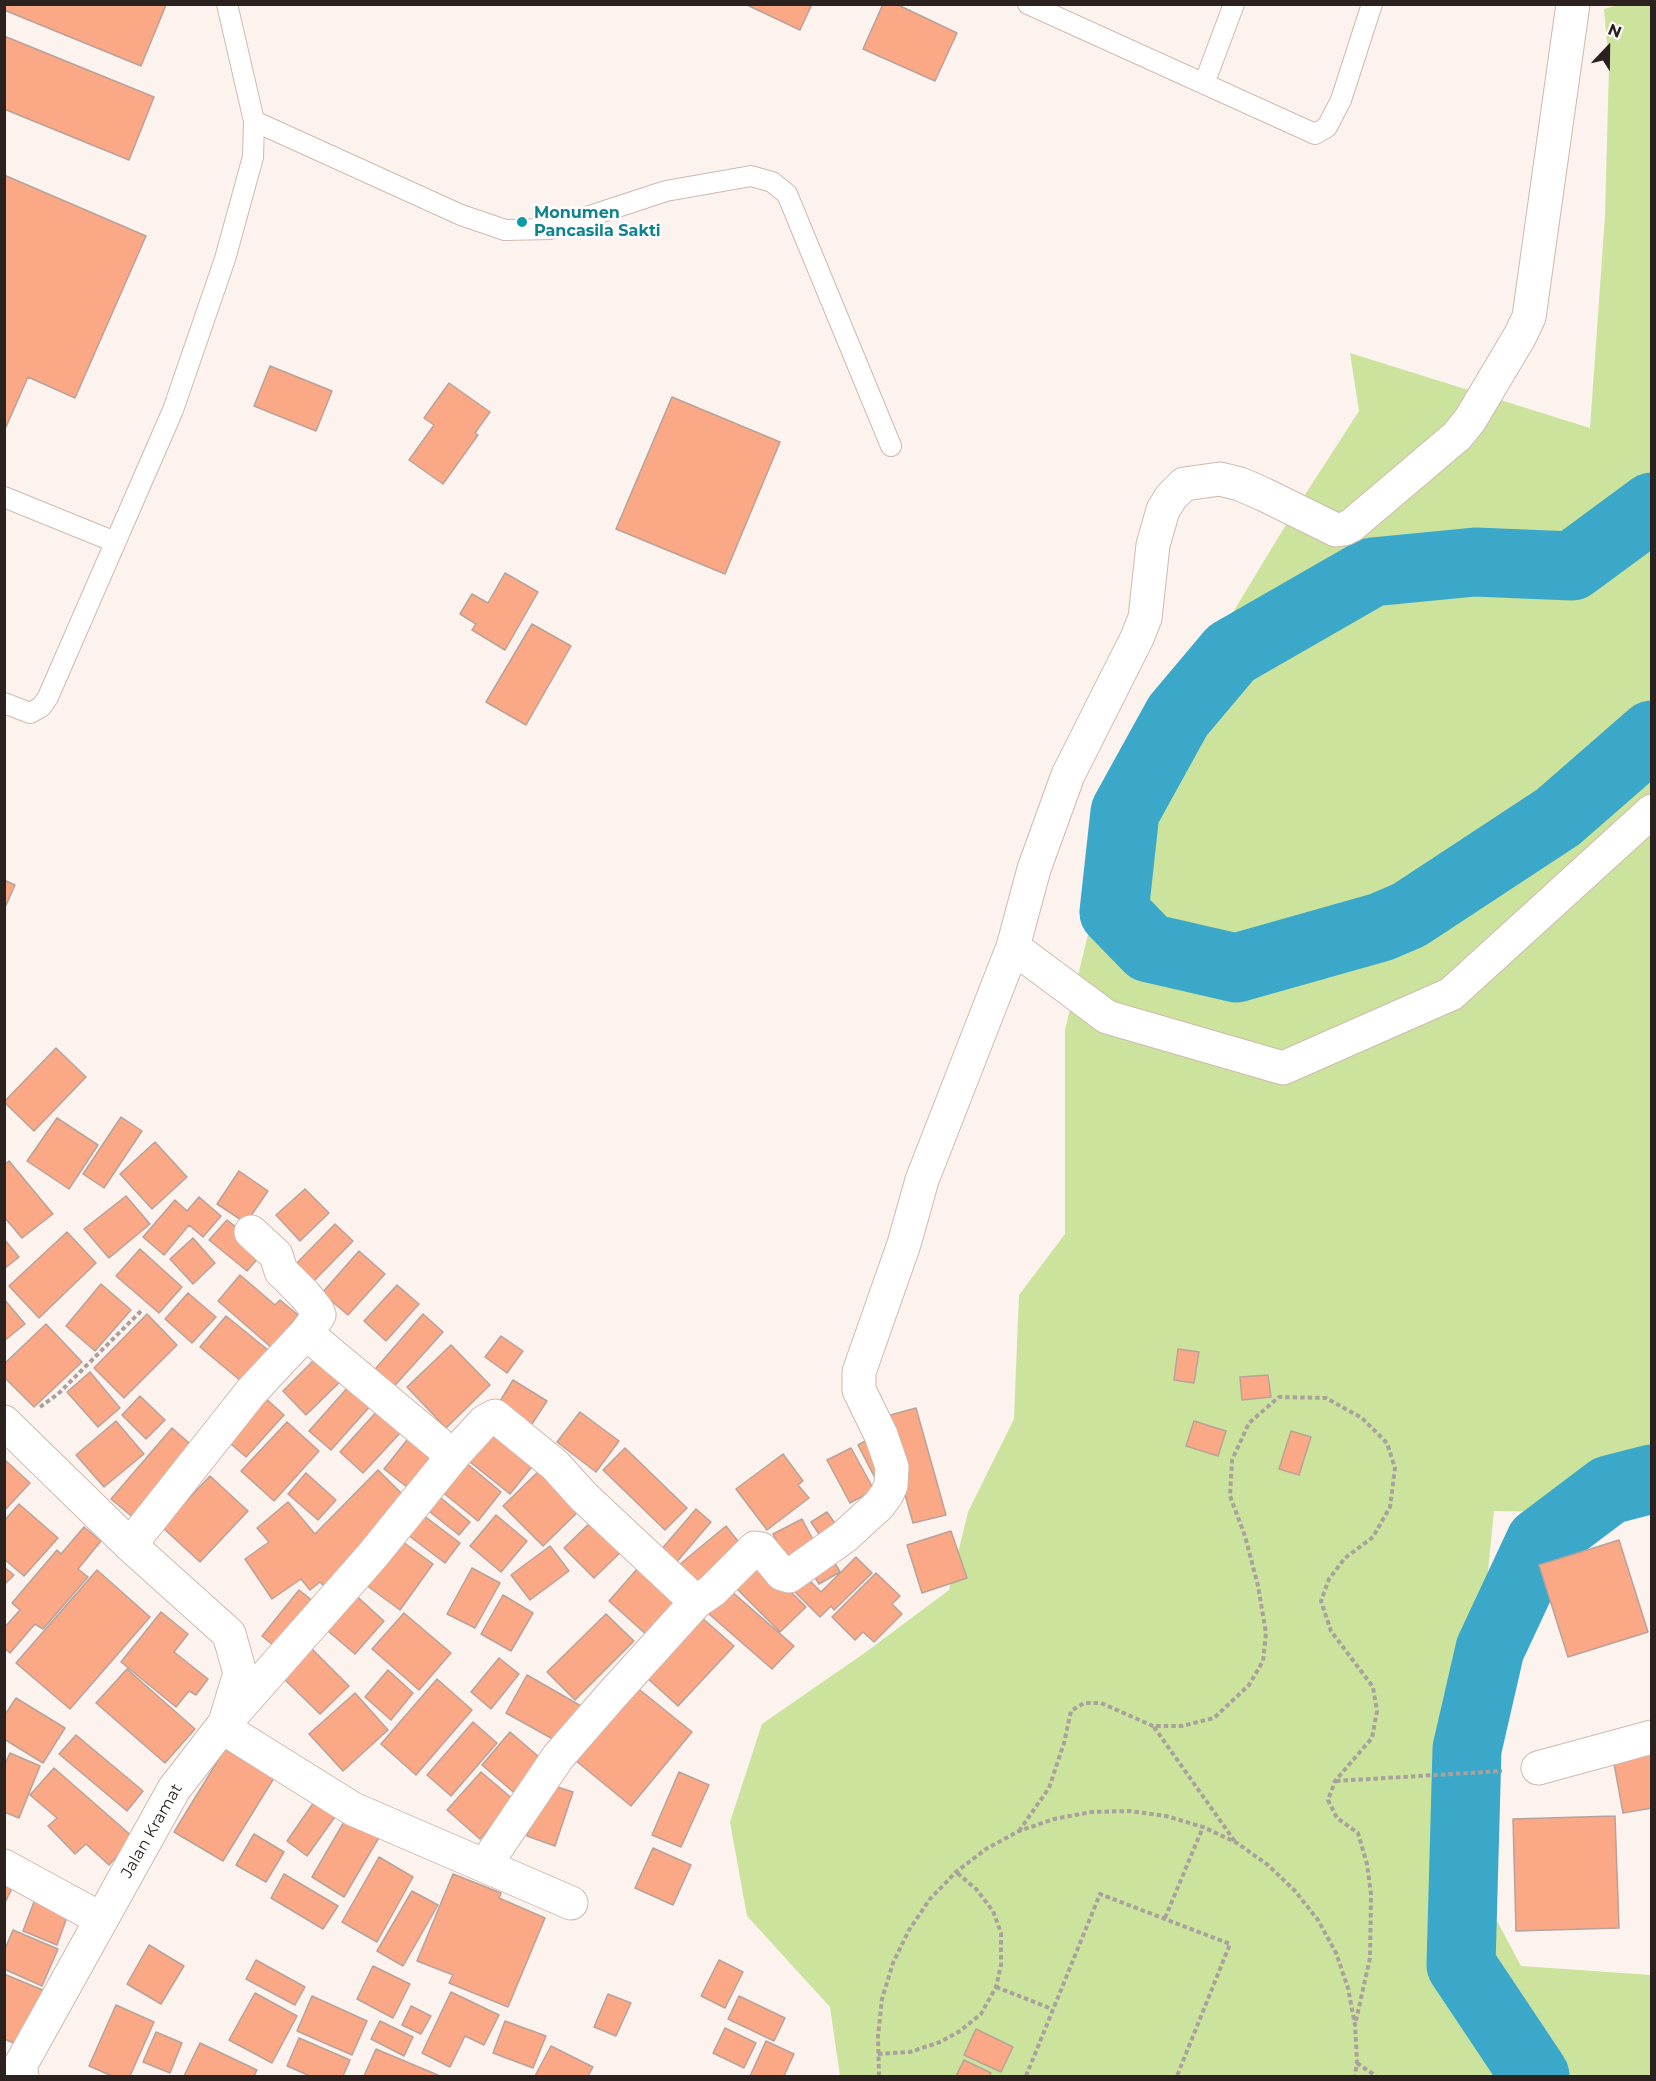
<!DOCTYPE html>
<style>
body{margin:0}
#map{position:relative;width:1656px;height:2081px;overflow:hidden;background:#fcf2ee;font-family:Montserrat,sans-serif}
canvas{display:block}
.frame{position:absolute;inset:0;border:6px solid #2b221f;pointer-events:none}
.north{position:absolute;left:1578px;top:18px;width:60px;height:60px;-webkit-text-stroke:4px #fff;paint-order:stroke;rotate:22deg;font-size:16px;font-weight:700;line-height:24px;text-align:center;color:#2b221f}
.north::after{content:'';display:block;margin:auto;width:21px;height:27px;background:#2b221f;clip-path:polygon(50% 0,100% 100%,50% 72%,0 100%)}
</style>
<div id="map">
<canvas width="1656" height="2081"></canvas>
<div class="frame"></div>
<div class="north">N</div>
</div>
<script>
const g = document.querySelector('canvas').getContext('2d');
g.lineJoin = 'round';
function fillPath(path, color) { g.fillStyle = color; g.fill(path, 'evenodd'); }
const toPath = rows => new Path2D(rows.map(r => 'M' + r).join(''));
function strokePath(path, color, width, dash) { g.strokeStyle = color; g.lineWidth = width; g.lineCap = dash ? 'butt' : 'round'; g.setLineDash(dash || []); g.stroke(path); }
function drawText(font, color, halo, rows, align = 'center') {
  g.font = font + ' Montserrat,sans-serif'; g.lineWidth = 5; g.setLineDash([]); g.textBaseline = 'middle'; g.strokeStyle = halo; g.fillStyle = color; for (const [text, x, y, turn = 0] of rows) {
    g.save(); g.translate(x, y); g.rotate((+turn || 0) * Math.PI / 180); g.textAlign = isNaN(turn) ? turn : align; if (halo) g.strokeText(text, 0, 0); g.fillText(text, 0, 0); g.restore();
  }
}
fillPath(toPath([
 [1618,5,1651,5,1651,1514,1494,1511,1460,1851,1521,1966,1651,1975,1651,2076,840,2076,830,2007,747,1916,730,1822,762,1724,866,1652,949,1590,968,1512,1014,1419,1019,1295,1065,1234,1065,1030,1121,797,1290,518,1359,411,1350,353,1590,428,1605,216,1609,66,1604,9]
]), '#cce39d');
strokePath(toPath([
 [1652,507,1572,566,1475,562,1372,572,1231,653,1178,716,1125,812,1114,912,1149,948,1236,968,1381,927,1409,915,1558,817,1652,735],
 [1535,2076,1461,1965,1467,1749,1490,1649,1540,1542,1609,1490,1652,1479]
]), '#3ba8ca', 69);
const building = toPath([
 [4,4,164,4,166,5,141,66,4,10,4,4],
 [745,4,812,4,800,30,745,4],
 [883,4,896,4,957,33,935,81,863,49,883,4],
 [4,36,154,97,129,160,4,109,4,36],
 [4,175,146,236,75,398,28,377,6,427,4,426,4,175],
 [270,366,332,391,316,431,254,406,270,366],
 [449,383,490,412,475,433,478,435,443,484,409,460,434,425,424,418,449,383],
 [672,397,780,442,725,574,616,529,672,397],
 [505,573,538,592,505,650,472,630,476,624,460,614,472,594,488,603,505,573],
 [532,624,571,646,526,725,486,702,532,624],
 [4,880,15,885,4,910,4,880],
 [56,1048,86,1077,34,1131,4,1102,56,1048],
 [121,1117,142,1131,104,1188,83,1174,121,1117],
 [57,1118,98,1145,69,1189,27,1161,57,1118],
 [155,1142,187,1177,152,1209,120,1174,155,1142],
 [9,1161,53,1214,22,1238,4,1217,4,1165,9,1161],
 [239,1171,268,1191,246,1223,217,1204,239,1171],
 [305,1189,329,1213,300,1241,276,1215,305,1189],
 [126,1196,150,1224,109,1258,84,1229,126,1196],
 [199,1197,221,1216,203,1237,189,1225,164,1255,143,1237,175,1200,187,1211,199,1197],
 [227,1220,265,1250,247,1271,209,1240,227,1220],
 [335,1224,353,1241,312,1283,294,1266,335,1224],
 [67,1232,96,1263,39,1318,9,1286,67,1232],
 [193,1238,215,1263,193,1284,170,1259,193,1238],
 [4,1239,19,1257,4,1269,4,1239],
 [140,1249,182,1287,159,1313,116,1276,140,1249],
 [359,1251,385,1274,348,1315,322,1293,359,1251],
 [240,1275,275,1305,280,1300,298,1315,272,1348,218,1301,240,1275],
 [101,1284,131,1310,95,1351,66,1326,101,1284],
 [397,1285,419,1304,386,1341,364,1321,397,1285],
 [188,1293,216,1317,192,1343,165,1319,188,1293],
 [4,1299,25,1324,4,1341,4,1299],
 [147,1314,177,1345,124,1398,94,1368,147,1314],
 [423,1314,443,1332,389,1392,370,1375,423,1314],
 [226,1316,268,1350,241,1381,200,1347,226,1316],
 [46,1324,82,1362,34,1407,4,1377,4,1364,46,1324],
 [501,1336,523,1351,507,1373,485,1357,501,1336],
 [451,1345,490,1385,446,1428,407,1387,451,1345],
 [1178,1349,1199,1352,1194,1383,1174,1380,1178,1349],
 [320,1354,344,1378,306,1415,283,1391,320,1354],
 [90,1372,120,1408,98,1427,67,1392,90,1372],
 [1268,1375,1271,1397,1242,1400,1240,1377,1268,1375],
 [513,1380,547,1401,530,1427,497,1406,513,1380],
 [350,1385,372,1404,331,1450,309,1431,350,1385],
 [262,1395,284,1415,246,1457,224,1438,262,1395],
 [140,1396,165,1420,146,1439,122,1415,140,1396],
 [916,1408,946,1515,913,1523,883,1417,916,1408],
 [379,1409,403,1430,363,1473,340,1452,379,1409],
 [580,1412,619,1441,596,1472,557,1442,580,1412],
 [116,1421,144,1454,104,1487,76,1455,116,1421],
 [1194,1421,1226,1431,1218,1456,1186,1446,1194,1421],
 [287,1422,319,1451,274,1501,241,1471,287,1422],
 [498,1427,538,1459,510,1494,470,1462,498,1427],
 [172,1428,196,1449,135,1519,111,1499,172,1428],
 [1291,1431,1311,1437,1299,1475,1279,1469,1291,1431],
 [411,1435,440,1458,412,1491,384,1469,411,1435],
 [869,1439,886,1473,875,1478,858,1445,869,1439],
 [625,1448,687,1508,665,1530,603,1470,625,1448],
 [851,1448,874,1490,850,1503,827,1460,851,1448],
 [783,1454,803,1481,798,1485,809,1498,767,1530,736,1489,783,1454],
 [6,1461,30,1483,4,1511,4,1463,6,1461],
 [465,1462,501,1492,478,1521,441,1491,465,1462],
 [544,1466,584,1506,543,1546,503,1506,544,1466],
 [378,1470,409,1501,324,1586,320,1582,310,1590,301,1579,272,1599,245,1559,269,1542,257,1528,288,1502,315,1534,378,1470],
 [306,1473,336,1500,318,1520,288,1494,306,1473],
 [210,1476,248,1511,200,1562,162,1527,210,1476],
 [436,1494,470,1522,459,1535,425,1508,436,1494],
 [19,1504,58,1538,24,1576,4,1559,4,1521,19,1504],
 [415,1509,460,1543,445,1563,400,1529,415,1509],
 [696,1509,711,1522,675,1564,660,1551,696,1509],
 [827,1512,841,1532,825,1543,811,1522,827,1512],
 [496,1515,527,1541,501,1572,470,1546,496,1515],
 [596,1517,626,1547,594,1578,564,1548,596,1517],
 [802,1519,817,1547,788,1563,773,1534,802,1519],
 [726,1526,745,1550,699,1588,679,1565,726,1526],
 [84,1527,101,1541,78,1569,88,1577,43,1629,35,1624,10,1653,4,1648,4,1628,20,1610,12,1603,57,1550,61,1554,84,1527],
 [951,1531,967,1578,922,1593,907,1545,951,1531],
 [399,1539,433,1564,400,1610,366,1585,399,1539],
 [1619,1540,1648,1632,1568,1657,1539,1565,1619,1540],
 [550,1546,569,1571,530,1600,511,1575,550,1546],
 [829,1553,840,1572,819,1584,808,1566,829,1553],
 [755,1556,806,1607,780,1632,730,1582,755,1556],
 [856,1557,872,1573,834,1610,831,1606,820,1617,789,1586,802,1573,821,1592,856,1557],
 [4,1567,14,1575,4,1585,4,1567],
 [472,1568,500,1583,475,1628,447,1614,472,1568],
 [638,1568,677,1603,648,1636,609,1601,638,1568],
 [97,1570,150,1617,70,1709,16,1663,97,1570],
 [876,1573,900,1596,892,1604,902,1614,874,1642,863,1632,855,1640,832,1617,876,1573],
 [299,1590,319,1606,281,1652,262,1636,299,1590],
 [730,1590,794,1646,772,1669,709,1614,730,1590],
 [352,1592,384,1621,355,1654,322,1626,352,1592],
 [503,1595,533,1613,511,1651,481,1634,503,1595],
 [161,1612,188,1634,174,1652,208,1679,196,1695,189,1691,176,1707,121,1662,161,1612],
 [404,1613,451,1653,419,1690,372,1649,404,1613],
 [606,1614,634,1641,575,1700,547,1672,606,1614],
 [701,1617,734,1646,678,1706,646,1677,701,1617],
 [312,1649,349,1686,320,1714,283,1678,312,1649],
 [499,1658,519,1674,491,1709,471,1692,499,1658],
 [127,1669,195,1729,165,1763,96,1703,127,1669],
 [388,1670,413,1693,391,1720,365,1697,388,1670],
 [527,1675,581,1706,560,1743,506,1713,527,1675],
 [437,1679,472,1710,416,1775,381,1744,437,1679],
 [635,1686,692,1732,631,1806,575,1760,635,1686],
 [355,1693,388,1730,343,1771,309,1734,355,1693],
 [16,1698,65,1728,43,1763,4,1739,4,1716,16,1698],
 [473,1722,497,1743,451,1796,427,1775,473,1722],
 [510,1732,546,1763,518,1796,482,1765,510,1732],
 [76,1735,143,1791,127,1811,59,1754,76,1735],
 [225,1749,274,1778,223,1861,174,1832,225,1749],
 [1652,1752,1652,1808,1623,1813,1613,1758,1652,1752],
 [10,1753,40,1766,19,1818,4,1812,4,1766,10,1753],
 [54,1768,134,1838,109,1865,86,1844,75,1854,48,1826,57,1818,30,1795,54,1768],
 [481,1772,514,1800,480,1839,447,1810,481,1772],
 [679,1772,709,1785,681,1847,652,1835,679,1772],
 [545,1783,573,1792,555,1846,527,1836,545,1783],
 [321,1792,342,1807,307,1856,287,1841,321,1792],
 [348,1815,381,1834,344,1897,312,1877,348,1815],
 [1615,1816,1619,1928,1516,1931,1513,1819,1615,1816],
 [254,1834,284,1852,266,1882,236,1865,254,1834],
 [653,1848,691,1865,673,1905,635,1888,653,1848],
 [379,1857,413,1877,377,1942,342,1922,379,1857],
 [284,1874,338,1906,323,1929,271,1898,284,1874],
 [453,1874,501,1893,499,1898,545,1918,508,2007,449,1983,453,1975,417,1961,453,1874],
 [4,1877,15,1882,4,1905,4,1877],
 [412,1891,438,1905,403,1966,377,1951,412,1891],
 [37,1894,71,1906,57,1945,23,1931,37,1894],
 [13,1930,58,1949,42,1986,4,1969,4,1951,13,1930],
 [149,1945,184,1966,161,2004,127,1984,149,1945],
 [256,1960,305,1987,295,2005,246,1979,256,1960],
 [719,1960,743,1972,725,2008,701,1996,719,1960],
 [373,1966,410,1984,393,2018,357,1999,373,1966],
 [4,1974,50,1993,26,2048,4,2039,4,1974],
 [451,1992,499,2015,484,2045,465,2036,450,2067,422,2053,451,1992],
 [255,1993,297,2016,272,2063,229,2040,255,1993],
 [608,1994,631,2003,616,2036,594,2027,608,1994],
 [312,1996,367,2021,352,2055,297,2031,312,1996],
 [739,1996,785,2018,774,2041,728,2019,739,1996],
 [116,2005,154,2022,130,2076,112,2076,89,2066,116,2005],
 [411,2006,431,2016,421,2034,402,2025,411,2006],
 [380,2021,413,2037,404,2056,371,2039,380,2021],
 [505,2021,546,2036,533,2068,493,2053,505,2021],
 [725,2028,756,2043,744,2068,713,2053,725,2028],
 [976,2029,1013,2047,1001,2072,964,2055,976,2029],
 [156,2032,182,2043,170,2073,143,2062,156,2032],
 [299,2038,350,2060,343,2076,310,2076,287,2066,299,2038],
 [766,2041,794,2054,784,2076,750,2076,766,2041],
 [200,2043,257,2070,254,2076,184,2076,200,2043],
 [551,2046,593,2067,588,2076,535,2076,551,2046],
 [376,2049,440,2076,364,2076,376,2049],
 [964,2060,991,2073,989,2076,956,2076,964,2060]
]);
fillPath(building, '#faa886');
strokePath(building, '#b9a29a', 1.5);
const service = toPath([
 [1028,4,1315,134,1327,127,1341,100,1372,4],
 [1204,84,1234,4],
 [254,121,461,215,505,230,550,229,666,191,751,176,772,182,787,194,891,446],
 [4,497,115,542],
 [4,703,30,713,41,707,48,697,173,410,225,259,253,157,254,121,227,4]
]);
const minor = toPath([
 [1013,947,1107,1017,1283,1068,1451,994,1652,811],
 [306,1333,453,1456],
 [4,1422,130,1545,229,1634,240,1673,225,1723,174,1789,20,2066,22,2076],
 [130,1545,251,1392,306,1333,319,1315,317,1310,305,1295,281,1271,276,1255,251,1232],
 [1538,1768,1652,1737],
 [485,1865,558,1757,611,1696,696,1602,712,1591,755,1548,761,1549,782,1574,789,1576,844,1537,879,1505,887,1494,891,1485,892,1467,881,1435,859,1390,859,1372,904,1244,922,1180,1013,947,1034,869,1068,775,1137,638,1145,618,1153,545,1163,510,1171,497,1184,484,1220,479,1240,484,1263,494,1336,530,1344,529,1352,525,1457,436,1470,420,1520,336,1529,317,1573,4],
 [4,1866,101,1919],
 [571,1903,353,1809,233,1734,225,1723,372,1556,453,1456,484,1422,495,1416,555,1465,583,1496,696,1602]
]);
strokePath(service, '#d0b9af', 22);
strokePath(minor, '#d0b9af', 35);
strokePath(toPath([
 [40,1407,58,1394,141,1311],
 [1154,1727,1236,1843],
 [1336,1781,1502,1771],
 [1019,1831,1049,1788,1064,1743,1071,1711,1084,1703,1101,1703,1153,1726,1182,1726,1214,1718,1249,1685,1263,1661,1266,1633,1258,1586,1245,1536,1230,1496,1232,1460,1249,1423,1279,1397,1326,1398,1362,1418,1387,1443,1395,1468,1390,1507,1373,1537,1345,1558,1329,1579,1321,1601,1331,1631,1373,1687,1377,1711,1372,1738,1335,1781,1328,1800,1337,1818,1358,1833,1367,1864,1371,1894,1370,1958,1355,2025],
 [1165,1918,1203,1827],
 [996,1987,1052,2009],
 [878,2054,910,2052,940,2042,960,2031,981,2014,996,1987,1001,1965,1001,1933,993,1911,976,1889,956,1872],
 [1357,2063,1376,2076],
 [879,2076,878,2036,882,1999,893,1963,909,1930,930,1899,956,1872,986,1849,1019,1831,1054,1819,1091,1812,1129,1811,1166,1816,1203,1827,1237,1843,1268,1865,1295,1891,1318,1920,1336,1953,1348,1988,1355,2025,1357,2062,1355,2076],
 [1026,2076,1100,1894,1230,1944,1177,2076]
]), '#aaa19d', 4, [4.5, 3]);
strokePath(service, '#fff', 20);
strokePath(minor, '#fff', 33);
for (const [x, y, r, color] of [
 [522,222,6,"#0f9aa8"]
]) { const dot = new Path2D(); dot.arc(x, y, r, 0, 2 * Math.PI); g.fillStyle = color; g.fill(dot); strokePath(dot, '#fff', 2); }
drawText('bold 16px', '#0d838f', '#fff', [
 ["Monumen",534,213],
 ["Pancasila Sakti",534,231]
], 'left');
drawText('16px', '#2b221f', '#fff', [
 ["Jalan Kramat",152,1831,-60]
]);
</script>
